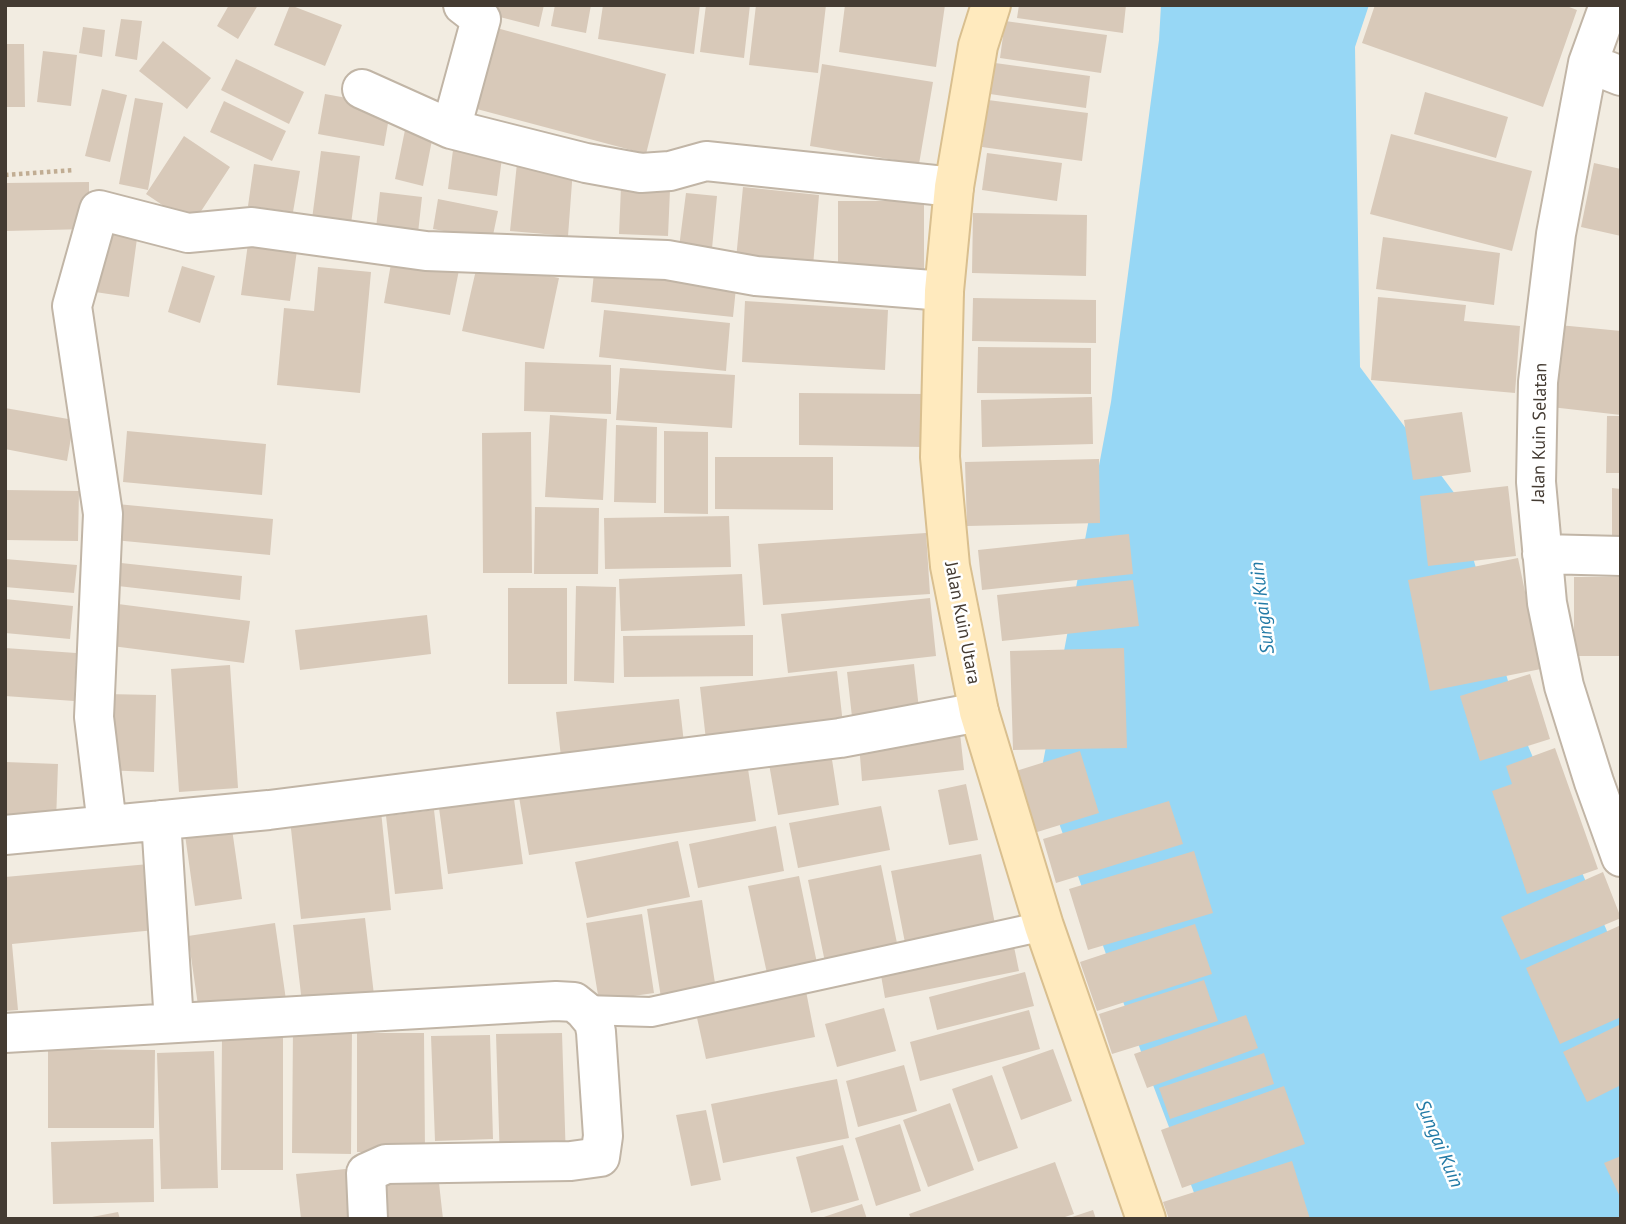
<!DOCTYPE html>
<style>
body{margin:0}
#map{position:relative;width:1626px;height:1224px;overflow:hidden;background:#f2ece1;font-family:"PT Sans",sans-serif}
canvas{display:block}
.frame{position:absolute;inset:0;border:7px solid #443b32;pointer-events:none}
</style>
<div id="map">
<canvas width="1626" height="1224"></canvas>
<div class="frame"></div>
</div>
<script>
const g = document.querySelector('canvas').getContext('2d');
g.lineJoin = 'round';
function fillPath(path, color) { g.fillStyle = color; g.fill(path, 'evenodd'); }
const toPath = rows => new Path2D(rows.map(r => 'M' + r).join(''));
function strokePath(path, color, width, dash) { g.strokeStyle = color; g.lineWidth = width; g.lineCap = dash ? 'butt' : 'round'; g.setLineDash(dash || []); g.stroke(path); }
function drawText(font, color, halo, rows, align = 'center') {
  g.font = font + ' "PT Sans",sans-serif'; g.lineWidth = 5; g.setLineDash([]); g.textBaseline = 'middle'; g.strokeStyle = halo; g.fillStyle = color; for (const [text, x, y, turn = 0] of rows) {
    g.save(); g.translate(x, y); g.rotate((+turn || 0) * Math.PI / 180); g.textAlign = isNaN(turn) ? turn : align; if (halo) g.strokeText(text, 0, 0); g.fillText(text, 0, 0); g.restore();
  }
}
fillPath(toPath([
 [1161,5,1369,5,1355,47,1360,367,1455,494,1523,734,1621,964,1621,1219,1204,1219,1153,1085,1041,773,1111,402,1159,40]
]), '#97d7f5');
fillPath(toPath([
 [229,5,258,5,238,39,217,26],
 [290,5,342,25,325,66,274,45],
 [494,5,544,5,539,27,492,15],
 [555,5,591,5,586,33,551,26],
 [603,5,700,5,694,54,598,39],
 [706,5,750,5,744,58,700,52],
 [756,5,826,5,818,73,749,65],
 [845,5,945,5,936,67,839,52],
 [1019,5,1126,5,1123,33,1017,18],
 [1375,5,1564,5,1577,10,1543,107,1362,43],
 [121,19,142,21,137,60,115,56],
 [1005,21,1107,35,1101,73,1000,58],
 [83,27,105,30,102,57,79,53],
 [493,27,666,74,646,154,473,108],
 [163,41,211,78,187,109,139,71],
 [5,44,24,44,25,107,5,107],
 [43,51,77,55,71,106,37,102],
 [236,59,304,92,289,124,221,90],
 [995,63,1090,76,1086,108,990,94],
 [822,64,933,82,919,164,810,146],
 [102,89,127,95,110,162,85,156],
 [1425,92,1508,117,1496,158,1414,134],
 [325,94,391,106,384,146,318,134],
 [135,98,163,103,148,190,119,184],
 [988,100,1088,113,1082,161,982,147],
 [224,101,286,131,272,161,210,132],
 [405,130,433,135,423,186,395,179],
 [1391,134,1532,171,1512,251,1370,214],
 [184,136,230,167,192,225,146,194],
 [453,150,502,158,497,196,448,189],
 [321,151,360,156,351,224,312,219],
 [987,153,1062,163,1057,201,982,190],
 [517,163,573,169,568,236,510,231],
 [1594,163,1621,169,1621,236,1581,227],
 [254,164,300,171,293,212,248,206],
 [89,182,89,229,5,231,5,183],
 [621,187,670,190,668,236,619,234],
 [743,187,819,195,813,266,736,259],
 [380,192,422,197,417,242,375,237],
 [686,193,717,196,711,259,678,255],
 [438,199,498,211,492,240,433,229],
 [838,201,924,201,924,280,838,280],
 [973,213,1087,215,1086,276,972,273],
 [106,218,139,224,129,297,95,292],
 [249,236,298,243,290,301,241,295],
 [1383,237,1500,253,1494,305,1376,289],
 [392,258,459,270,450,315,384,303],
 [478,261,559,278,544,349,462,331],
 [595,263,737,278,733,317,591,302],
 [182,266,215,276,200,323,168,312],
 [318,267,371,272,360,393,277,385,284,308,314,311],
 [1378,297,1466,305,1464,321,1520,326,1515,393,1371,380],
 [973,298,1096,300,1096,343,972,341],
 [745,301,888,310,885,370,742,362],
 [604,310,730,323,726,371,599,357],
 [1559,325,1621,331,1621,415,1551,407],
 [978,347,1091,348,1091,394,977,393],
 [525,362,611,365,611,414,524,411],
 [620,368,735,375,732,428,616,420],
 [799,393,925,394,924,447,799,445],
 [1092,397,1093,444,982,447,981,400],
 [5,408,74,420,67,461,5,449],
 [1462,412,1471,472,1413,480,1404,420],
 [550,415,607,419,603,500,545,497],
 [1607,416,1621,416,1621,473,1606,473],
 [616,425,657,427,656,503,614,502],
 [127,431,266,444,262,495,123,482],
 [664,431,708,432,708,514,664,513],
 [531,432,532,573,483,573,482,433],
 [715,457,833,457,833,510,715,509],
 [1099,459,1100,523,967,526,965,462],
 [1508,486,1516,556,1428,566,1420,496],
 [1612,488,1621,489,1621,542,1612,542],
 [5,490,79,491,78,541,5,540],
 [117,504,273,519,270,555,114,540],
 [535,507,599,508,598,574,534,574],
 [729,516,731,567,605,569,604,518],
 [926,533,930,594,763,605,758,544],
 [1129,534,1133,574,982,590,978,550],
 [1518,558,1541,669,1430,691,1408,580],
 [5,559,77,565,74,593,5,587],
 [121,563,242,576,240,600,118,586],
 [742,574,745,626,621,631,619,579],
 [1574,577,1621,577,1621,656,1574,656],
 [1133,580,1139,626,1002,641,997,595],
 [576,586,616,587,614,683,574,681],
 [508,588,567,588,567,684,508,684],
 [930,598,936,656,788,673,781,614],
 [5,599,73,606,70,639,5,633],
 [118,604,250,621,244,663,112,646],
 [427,615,431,654,300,670,295,630],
 [753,635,753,676,624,677,623,636],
 [5,648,76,653,74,701,5,696],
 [1124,648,1127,748,1013,750,1010,651],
 [914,664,920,718,853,726,847,672],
 [230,665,238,788,179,792,171,669],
 [837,671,843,724,706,740,700,687],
 [1530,674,1550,739,1480,761,1460,696],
 [105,694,156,695,154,772,102,770],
 [679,699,685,752,562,766,556,712],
 [960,733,964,770,862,781,859,744],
 [1555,748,1598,869,1527,894,1492,791,1512,784,1506,766],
 [1080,751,1099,813,1034,833,1016,771],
 [831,753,839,805,778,815,769,764],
 [746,756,756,821,529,855,518,791],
 [5,762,58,764,56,822,5,820],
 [966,784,978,840,949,845,938,790],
 [514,799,523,864,448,874,439,808],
 [1169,801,1183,844,1056,883,1043,839],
 [881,806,890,850,798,868,789,823],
 [434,810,443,889,395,894,386,816],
 [381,811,391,910,301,919,290,820],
 [776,826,784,871,698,888,689,844],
 [232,829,242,899,195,906,185,835],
 [678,841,690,897,587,918,575,862],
 [1194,851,1213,913,1088,950,1069,889],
 [981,854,997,934,907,953,891,871],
 [149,864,155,930,12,944,18,1010,5,1011,5,877],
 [881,865,898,948,825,962,808,880],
 [1603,872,1621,918,1521,960,1501,917],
 [799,876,818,968,768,978,748,886],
 [702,900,717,996,662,1004,647,909],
 [642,914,654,993,599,1001,586,923],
 [365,918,374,995,302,1003,293,925],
 [275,923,287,1007,200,1019,188,936],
 [1195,924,1212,974,1097,1011,1080,962],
 [1621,925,1621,1017,1560,1044,1526,968],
 [1012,937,1019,971,885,998,879,964],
 [1025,972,1034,1006,937,1030,929,997],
 [1204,980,1218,1021,1112,1054,1099,1014],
 [804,981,815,1037,706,1059,694,1004],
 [884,1008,896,1051,837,1067,825,1024],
 [1029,1010,1040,1049,920,1081,910,1042],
 [1246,1015,1258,1048,1147,1088,1134,1054],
 [1621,1024,1621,1085,1587,1102,1563,1052],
 [293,1027,352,1027,351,1154,292,1153],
 [357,1033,424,1033,425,1152,357,1152],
 [562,1033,566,1161,500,1162,496,1034],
 [490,1035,493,1139,435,1141,431,1036],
 [222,1036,283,1036,283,1170,221,1170],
 [48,1049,155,1050,154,1128,48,1128],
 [1053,1049,1072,1101,1021,1120,1002,1067],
 [214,1051,218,1188,161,1189,157,1053],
 [1264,1053,1274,1084,1170,1119,1159,1088],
 [904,1065,917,1111,858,1127,846,1081],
 [992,1075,1018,1148,978,1162,952,1089],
 [837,1079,849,1138,723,1163,711,1104],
 [1284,1086,1305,1144,1182,1188,1161,1130],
 [950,1103,974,1170,928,1187,903,1120],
 [706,1110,721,1180,691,1186,676,1115],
 [900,1124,921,1191,876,1206,855,1138],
 [153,1139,154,1202,53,1204,51,1142],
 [843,1145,859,1200,811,1213,796,1157],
 [1621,1156,1621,1199,1604,1163],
 [1292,1161,1310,1219,1169,1219,1163,1202],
 [1055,1162,1074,1214,1059,1219,911,1219,909,1214],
 [355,1168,360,1219,301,1219,296,1174],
 [438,1174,443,1219,382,1219,378,1181],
 [862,1204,867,1219,821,1219,821,1218],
 [1093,1210,1096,1219,1069,1219,1069,1218],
 [118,1212,120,1219,93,1219,92,1217]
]), '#d8c9b9');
const lane = toPath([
 [584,1010,651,1012,1044,926]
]);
const street = toPath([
 [463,5,481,19,451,129,586,163,641,173,670,171,706,161,954,187],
 [1609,5,1588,63,1556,234,1538,382,1536,482,1547,603,1564,686,1594,782,1621,857],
 [1588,63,1621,76],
 [362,89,451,129],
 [1542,554,1621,556],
 [161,820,174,1023],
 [107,825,94,717,103,514,72,306,99,210,188,233,252,227,426,251,667,260,756,276,944,291],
 [5,835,269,810,840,738,979,712],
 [5,1033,556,1001,574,1002,584,1010,594,1022,596,1032,603,1136,600,1157,571,1161,386,1164,366,1173,368,1219]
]);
const secondary = toPath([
 [991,5,978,46,954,187,944,291,940,457,950,566,979,712,1044,926,1146,1219]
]);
strokePath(lane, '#c1b5a6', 32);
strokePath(street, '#c1b5a6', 42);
strokePath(secondary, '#d9bf8f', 42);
strokePath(toPath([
 [5,175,74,170]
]), '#c1ad93', 4.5, [3.5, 3.5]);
strokePath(lane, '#fff', 28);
strokePath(street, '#fff', 38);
strokePath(secondary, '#ffeabe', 38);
drawText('18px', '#443b32', '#fff', [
 ["Jalan Kuin Selatan",1540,433,-89],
 ["Jalan Kuin Utara",962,623,79]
]);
drawText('italic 19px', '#227aa6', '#fff', [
 ["Sungai Kuin",1263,608,-97],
 ["Sungai Kuin",1439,1144,67]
]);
</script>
